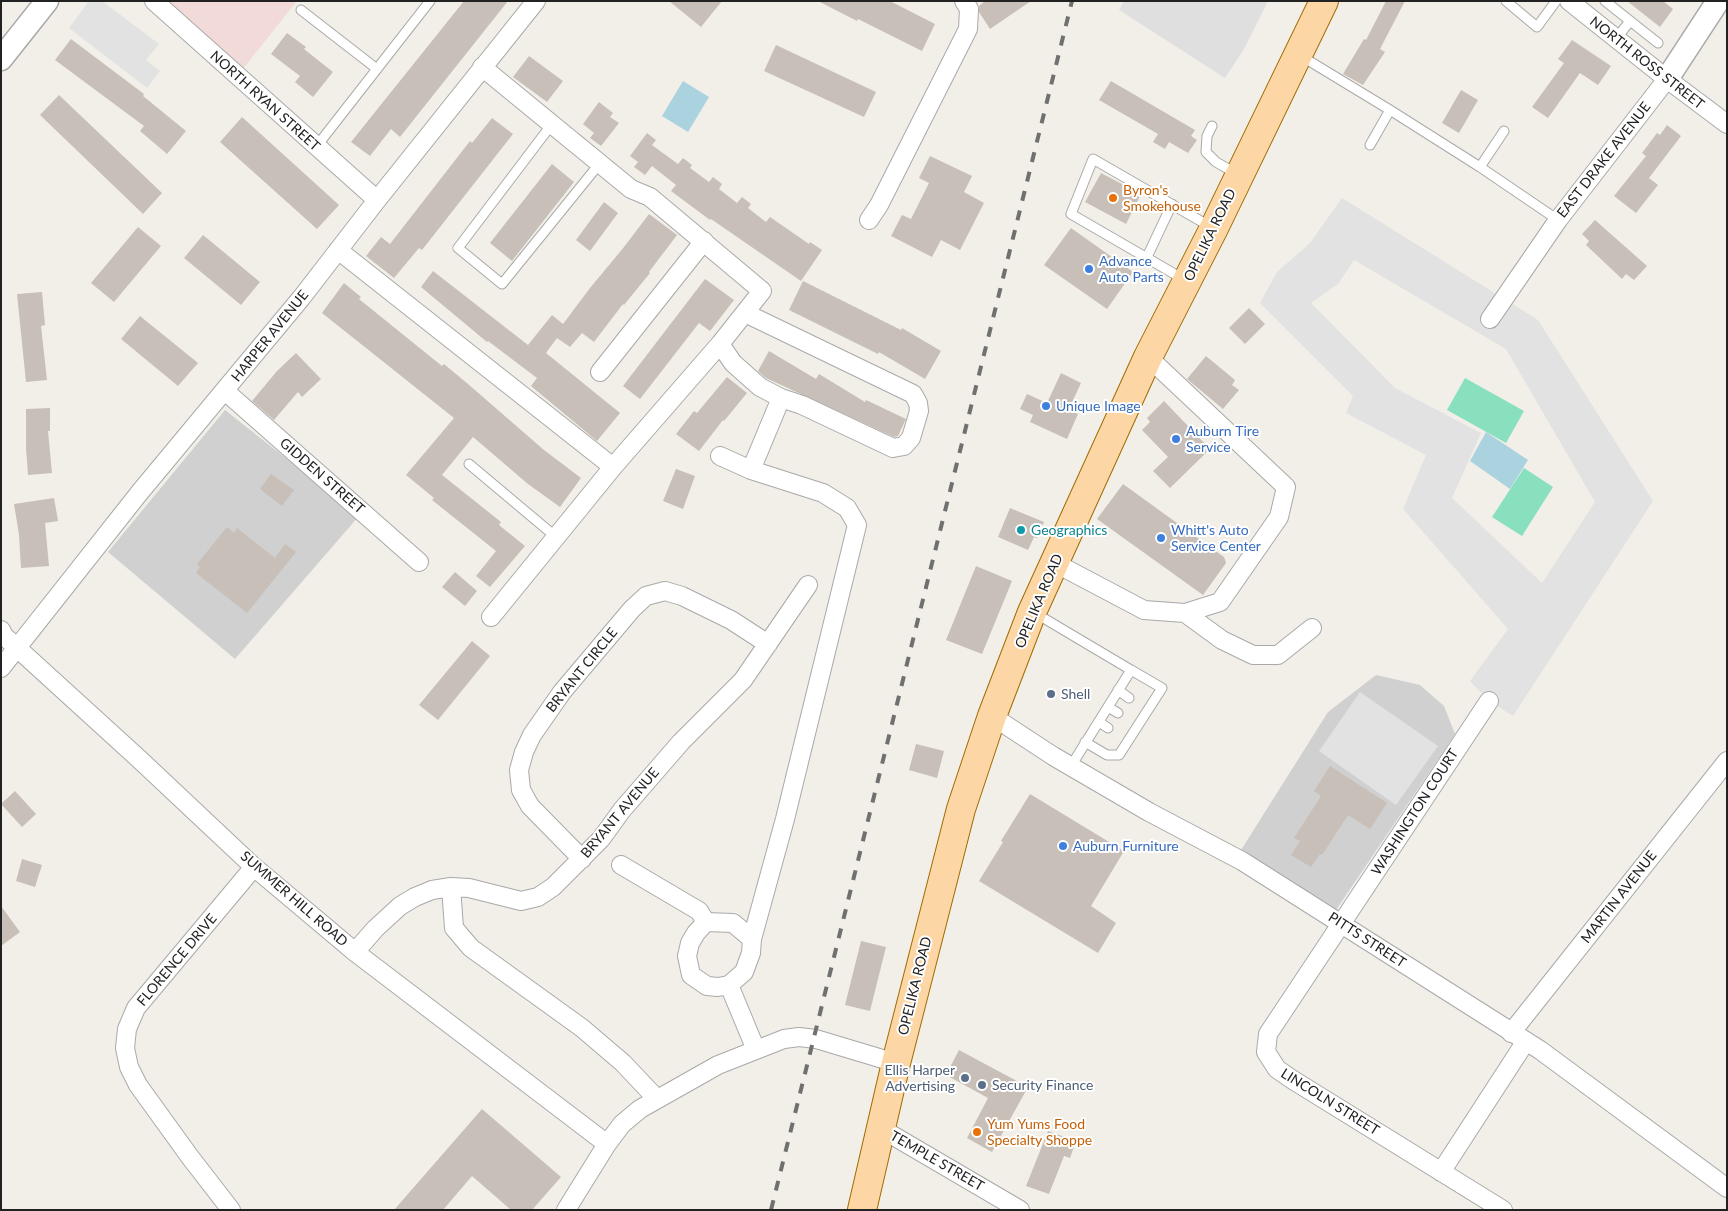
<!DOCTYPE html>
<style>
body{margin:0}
#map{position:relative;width:1728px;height:1211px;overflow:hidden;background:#f2efe9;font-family:Lato,sans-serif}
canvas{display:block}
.frame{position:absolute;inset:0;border:2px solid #222;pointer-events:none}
</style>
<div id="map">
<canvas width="1728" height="1211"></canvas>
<div class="frame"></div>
</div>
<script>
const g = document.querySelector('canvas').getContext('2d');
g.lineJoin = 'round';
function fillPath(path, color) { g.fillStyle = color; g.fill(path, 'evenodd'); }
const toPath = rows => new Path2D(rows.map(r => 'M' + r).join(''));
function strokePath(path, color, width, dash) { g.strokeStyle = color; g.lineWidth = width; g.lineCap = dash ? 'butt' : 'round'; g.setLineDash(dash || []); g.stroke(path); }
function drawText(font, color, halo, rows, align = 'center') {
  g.font = font + ' Lato,sans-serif'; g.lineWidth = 4; g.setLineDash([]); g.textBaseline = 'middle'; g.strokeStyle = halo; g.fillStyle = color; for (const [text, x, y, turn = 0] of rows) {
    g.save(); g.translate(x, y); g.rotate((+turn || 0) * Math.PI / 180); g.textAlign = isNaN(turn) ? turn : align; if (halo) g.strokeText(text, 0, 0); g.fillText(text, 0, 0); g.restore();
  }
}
fillPath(toPath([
 [1124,1,1268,1,1244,49,1225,78,1119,10]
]), '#e0dfdf');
fillPath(toPath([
 [154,1,297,1,238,75]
]), '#f2dad9');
fillPath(toPath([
 [225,410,359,516,235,659,108,552],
 [1376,675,1420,685,1444,706,1455,734,1336,910,1241,850,1328,712]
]), '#d0d0d0');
fillPath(toPath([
 [1465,378,1524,411,1506,443,1447,410],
 [1524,468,1553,487,1522,536,1492,517]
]), '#88e0be');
fillPath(toPath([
 [89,1,102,1,159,44,146,60,160,71,147,88,69,28],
 [1342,198,1538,320,1653,501,1513,716,1489,701,1470,681,1508,629,1403,509,1426,455,1346,413,1353,396,1260,303,1277,272,1310,243],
 [1354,260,1506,349,1595,502,1542,583,1452,498,1481,433,1395,388,1311,303,1338,284],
 [1360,692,1438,746,1396,805,1319,751]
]), '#e2e2e2');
fillPath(toPath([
 [683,81,709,97,688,132,662,116],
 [1486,432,1528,460,1510,489,1470,461]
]), '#aad3df');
fillPath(toPath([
 [464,1,508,1,400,137,391,129,370,156,351,142],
 [669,1,722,1,701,27],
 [818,1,890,1,935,24,922,51,858,19,857,21],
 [985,1,1031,1,990,29,979,12,979,6],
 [1386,1,1405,1,1380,49,1385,52,1363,85,1343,74,1364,39,1366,40],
 [1627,1,1663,1,1673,9,1660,27],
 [287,33,306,47,304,49,333,72,313,97,295,82,300,76,271,54],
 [71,39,144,94,143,96,186,131,167,154,140,131,144,126,55,60],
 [1572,40,1611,66,1598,85,1580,73,1548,118,1532,107,1564,63,1558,59],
 [776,45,876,92,864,117,764,71],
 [529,56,563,81,547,102,513,77],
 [1111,81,1195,130,1191,136,1197,140,1188,153,1169,142,1165,149,1153,142,1158,134,1099,100],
 [1461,90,1478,100,1459,133,1442,123],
 [59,95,162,193,143,214,40,115],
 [599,102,613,113,610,117,619,123,601,146,590,138,594,133,583,124],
 [242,117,339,205,317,229,220,142],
 [492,118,513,134,422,250,419,248,394,278,366,256,381,237,390,244,470,141,472,143],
 [1667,125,1681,136,1649,178,1658,185,1636,213,1614,196,1646,156,1642,153,1657,133,1660,135],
 [647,133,656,140,652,145,678,164,683,158,692,165,690,168,709,182,713,177,722,184,719,189,737,203,742,197,751,204,748,208,766,222,770,217,809,244,810,242,822,250,801,281,711,219,710,220,671,191,676,185,652,166,645,175,634,167,638,162,630,156],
 [930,156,972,176,964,192,984,203,960,250,941,240,932,257,891,236,902,215,911,219,929,183,919,178],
 [552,164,574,182,512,261,490,243],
 [1101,173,1141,194,1126,224,1085,202],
 [604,202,618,213,590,251,576,240],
 [649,214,677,235,649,272,650,273,624,305,623,304,594,342,582,333,570,347,557,338,546,353,620,413,597,441,531,386,537,378,488,341,487,342,421,287,433,271,528,345,552,315,563,324,590,288,624,247],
 [1595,220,1647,266,1634,280,1626,274,1622,279,1586,245,1589,241,1582,234],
 [138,227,161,246,114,302,91,283],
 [1071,228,1133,272,1107,309,1044,265],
 [203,235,260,282,241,305,184,258],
 [705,279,734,300,710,331,699,323,640,399,623,386],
 [803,281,901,330,902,328,941,351,925,379,879,352,878,354,789,310],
 [344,283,361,297,359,299,442,366,444,364,468,384,544,450,581,478,560,507,528,484,473,437,442,475,501,522,499,525,525,546,490,587,476,576,496,551,432,500,434,498,406,475,454,418,322,313],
 [42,292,45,325,41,326,47,380,26,382,17,294],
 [1249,308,1265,324,1245,344,1229,328],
 [140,316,198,363,178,386,121,339],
 [769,351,816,379,819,374,865,402,866,400,906,419,898,436,894,437,766,378,758,371],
 [296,353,321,379,302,397,298,392,274,420,252,401,277,371],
 [1206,356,1235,380,1232,385,1239,390,1223,409,1187,379],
 [1061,373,1081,383,1069,409,1078,414,1067,439,1030,422,1033,415,1020,409,1027,394,1047,403],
 [727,377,747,393,724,421,723,420,699,451,676,434,694,411,697,413],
 [1164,401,1210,449,1170,488,1153,471,1168,457,1142,430,1150,422,1147,418],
 [50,408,50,431,48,431,52,473,28,475,26,448,26,409],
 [676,469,695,476,683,509,663,501],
 [271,474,294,490,282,506,260,489],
 [1123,484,1224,557,1226,563,1203,595,1097,519],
 [54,498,58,521,45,523,49,566,21,568,19,535,14,504],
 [1010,508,1044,522,1037,538,1034,537,1028,550,998,537],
 [227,527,234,533,237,528,275,558,285,544,296,552,247,613,196,573,200,567,197,564],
 [976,566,1012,581,982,654,946,640],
 [455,572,477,591,465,606,442,587],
 [472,641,490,656,438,720,419,705],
 [916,744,944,751,937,778,909,770],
 [1330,766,1387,803,1370,829,1348,815,1322,855,1320,854,1311,867,1291,855,1300,841,1294,838,1321,796,1314,791],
 [15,791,36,814,22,827,1,804],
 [1030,794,1124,851,1091,906,1116,923,1098,953,979,881,1003,842,1001,841],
 [22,859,42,865,35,887,16,881],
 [1,906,20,932,1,946],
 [861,941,886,947,870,1011,845,1005],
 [959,1050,1028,1087,992,1152,967,1138,988,1098,946,1075],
 [482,1109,561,1177,532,1210,511,1210,472,1176,443,1210,394,1210],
 [1048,1131,1076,1141,1070,1158,1064,1156,1049,1194,1026,1186]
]), '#c7bfb8');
const service = toPath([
 [1506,1,1537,27,1556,1],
 [1605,1,1658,43],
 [301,10,377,69],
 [1616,39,1630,21],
 [1301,56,1390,110,1480,167,1504,131],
 [552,124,458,248,502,284,600,163],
 [1212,126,1207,136,1206,152,1216,162,1237,174],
 [1370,145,1390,110],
 [316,147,430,1],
 [1480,167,1558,220],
 [1147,257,1172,204],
 [1185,280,1071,214,1093,159,1211,227],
 [469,464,556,537],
 [1035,613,1131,670,1071,766],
 [1118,690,1129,698],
 [1108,707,1118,713],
 [1099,722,1108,728],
 [1085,742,1107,755,1119,755,1162,688,1131,670]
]);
const minor = toPath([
 [154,1,377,200],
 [1569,1,1667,79,1727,124],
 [482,67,631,189,650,197,762,291,720,344,613,467],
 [869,220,879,205,968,29,969,9,964,1],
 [338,250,613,467,491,617],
 [1490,319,1558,220,1667,79],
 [720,344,733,363,760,387,781,398,802,405,893,448,904,446,911,438,919,411,918,403,913,394,745,313],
 [600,372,704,241],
 [225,391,419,562],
 [751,470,781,398],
 [1055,563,1144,610,1185,613,1220,602,1279,517,1286,487,1148,357],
 [1185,613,1222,640,1253,655,1278,655,1312,628],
 [1,630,4,636,138,758,254,867,355,952,607,1144],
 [1,668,140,492,302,297,377,200,536,1],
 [1489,701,1268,1034,1266,1052,1277,1069,1293,1080,1503,1210],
 [992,716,1053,756,1149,812,1242,861,1540,1050,1727,1188],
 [582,859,530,806,521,790,519,770,524,752,532,735,562,692,632,609,646,596,665,591,682,596,731,620,768,644],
 [621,865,699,911,706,922,733,923,752,939,785,819,857,525,847,508,823,493,751,470,720,456],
 [451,887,454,928,471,948,582,1028,623,1063,657,1099],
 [706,922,696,933,690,943,687,956,691,975,707,986,718,987,729,985,744,972,751,953,752,939],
 [355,952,375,929,400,906,415,897,432,890,451,887,469,888,521,901,538,897,553,887,601,839,622,810,681,742,743,680,808,585],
 [729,985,756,1050],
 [1511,1033,1727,761],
 [880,1128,1020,1210],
 [1441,1172,1526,1041],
 [231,1210,190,1157,138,1085,129,1067,125,1048,127,1029,136,1008,254,867],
 [566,1210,607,1144,622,1124,640,1109,718,1065,784,1039,799,1037,816,1039,896,1063]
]);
const tertiary = toPath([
 [1,59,47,1],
 [1667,79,1718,1]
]);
const primary = toPath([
 [862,1210,896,1063,961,809,992,716,1032,612,1148,357,1214,228,1324,1]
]);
strokePath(service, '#a9a9a9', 11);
strokePath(minor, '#a9a9a9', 20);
strokePath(tertiary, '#a9a9a9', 25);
strokePath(primary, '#a06b00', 30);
strokePath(service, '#fff', 9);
strokePath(minor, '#fff', 18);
strokePath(tertiary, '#fff', 22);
strokePath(primary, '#fcd6a4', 28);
strokePath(toPath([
 [771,1210,1072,1]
]), '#707070', 4, [10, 10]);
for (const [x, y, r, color] of [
 [1113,198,5,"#e8710a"],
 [1089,269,5,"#3f7fe0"],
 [1046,406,5,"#3f7fe0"],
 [1176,439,5,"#3f7fe0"],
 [1021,530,5,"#0f9aa8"],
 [1161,538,5,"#3f7fe0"],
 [1051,694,5,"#5c6f8a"],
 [1063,846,5,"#3f7fe0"],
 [965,1078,5,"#5c6f8a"],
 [982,1085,5,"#5c6f8a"],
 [977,1132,5,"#e8710a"]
]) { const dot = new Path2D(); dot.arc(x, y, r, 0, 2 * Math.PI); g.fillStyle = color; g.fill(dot); strokePath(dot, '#fff', 2); }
drawText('14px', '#222', '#fff', [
 ["NORTH ROSS STREET",1647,63,38],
 ["NORTH RYAN STREET",265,101,42],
 ["EAST DRAKE AVENUE",1604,160,-52],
 ["OPELIKA ROAD",1210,235,-64],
 ["HARPER AVENUE",270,336,-51],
 ["GIDDEN STREET",322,476,41],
 ["OPELIKA ROAD",1039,601,-67],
 ["BRYANT CIRCLE",582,670,-51],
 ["WASHINGTON COURT",1415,812,-57],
 ["BRYANT AVENUE",620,813,-50],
 ["MARTIN AVENUE",1619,897,-52],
 ["SUMMER HILL ROAD",294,899,41],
 ["PITTS STREET",1367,940,33],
 ["FLORENCE DRIVE",177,960,-50],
 ["OPELIKA ROAD",915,986,-76],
 ["LINCOLN STREET",1330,1102,32],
 ["TEMPLE STREET",937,1161,30]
]);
drawText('14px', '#c56008', '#fff', [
 ["Byron's",1123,190],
 ["Smokehouse",1123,206],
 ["Yum Yums Food",987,1124],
 ["Specialty Shoppe",987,1140]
], 'left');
drawText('14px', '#366cbe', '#fff', [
 ["Advance",1099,261],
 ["Auto Parts",1099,277],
 ["Unique Image",1056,406],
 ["Auburn Tire",1186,431],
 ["Service",1186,447],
 ["Whitt's Auto",1171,530],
 ["Service Center",1171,546],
 ["Auburn Furniture",1073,846]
], 'left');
drawText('14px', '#0d838f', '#fff', [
 ["Geographics",1031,530]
], 'left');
drawText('14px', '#4e5e75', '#fff', [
 ["Shell",1061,694],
 ["Ellis Harper",955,1070,"right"],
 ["Advertising",955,1086,"right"],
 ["Security Finance",992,1085]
], 'left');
</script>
